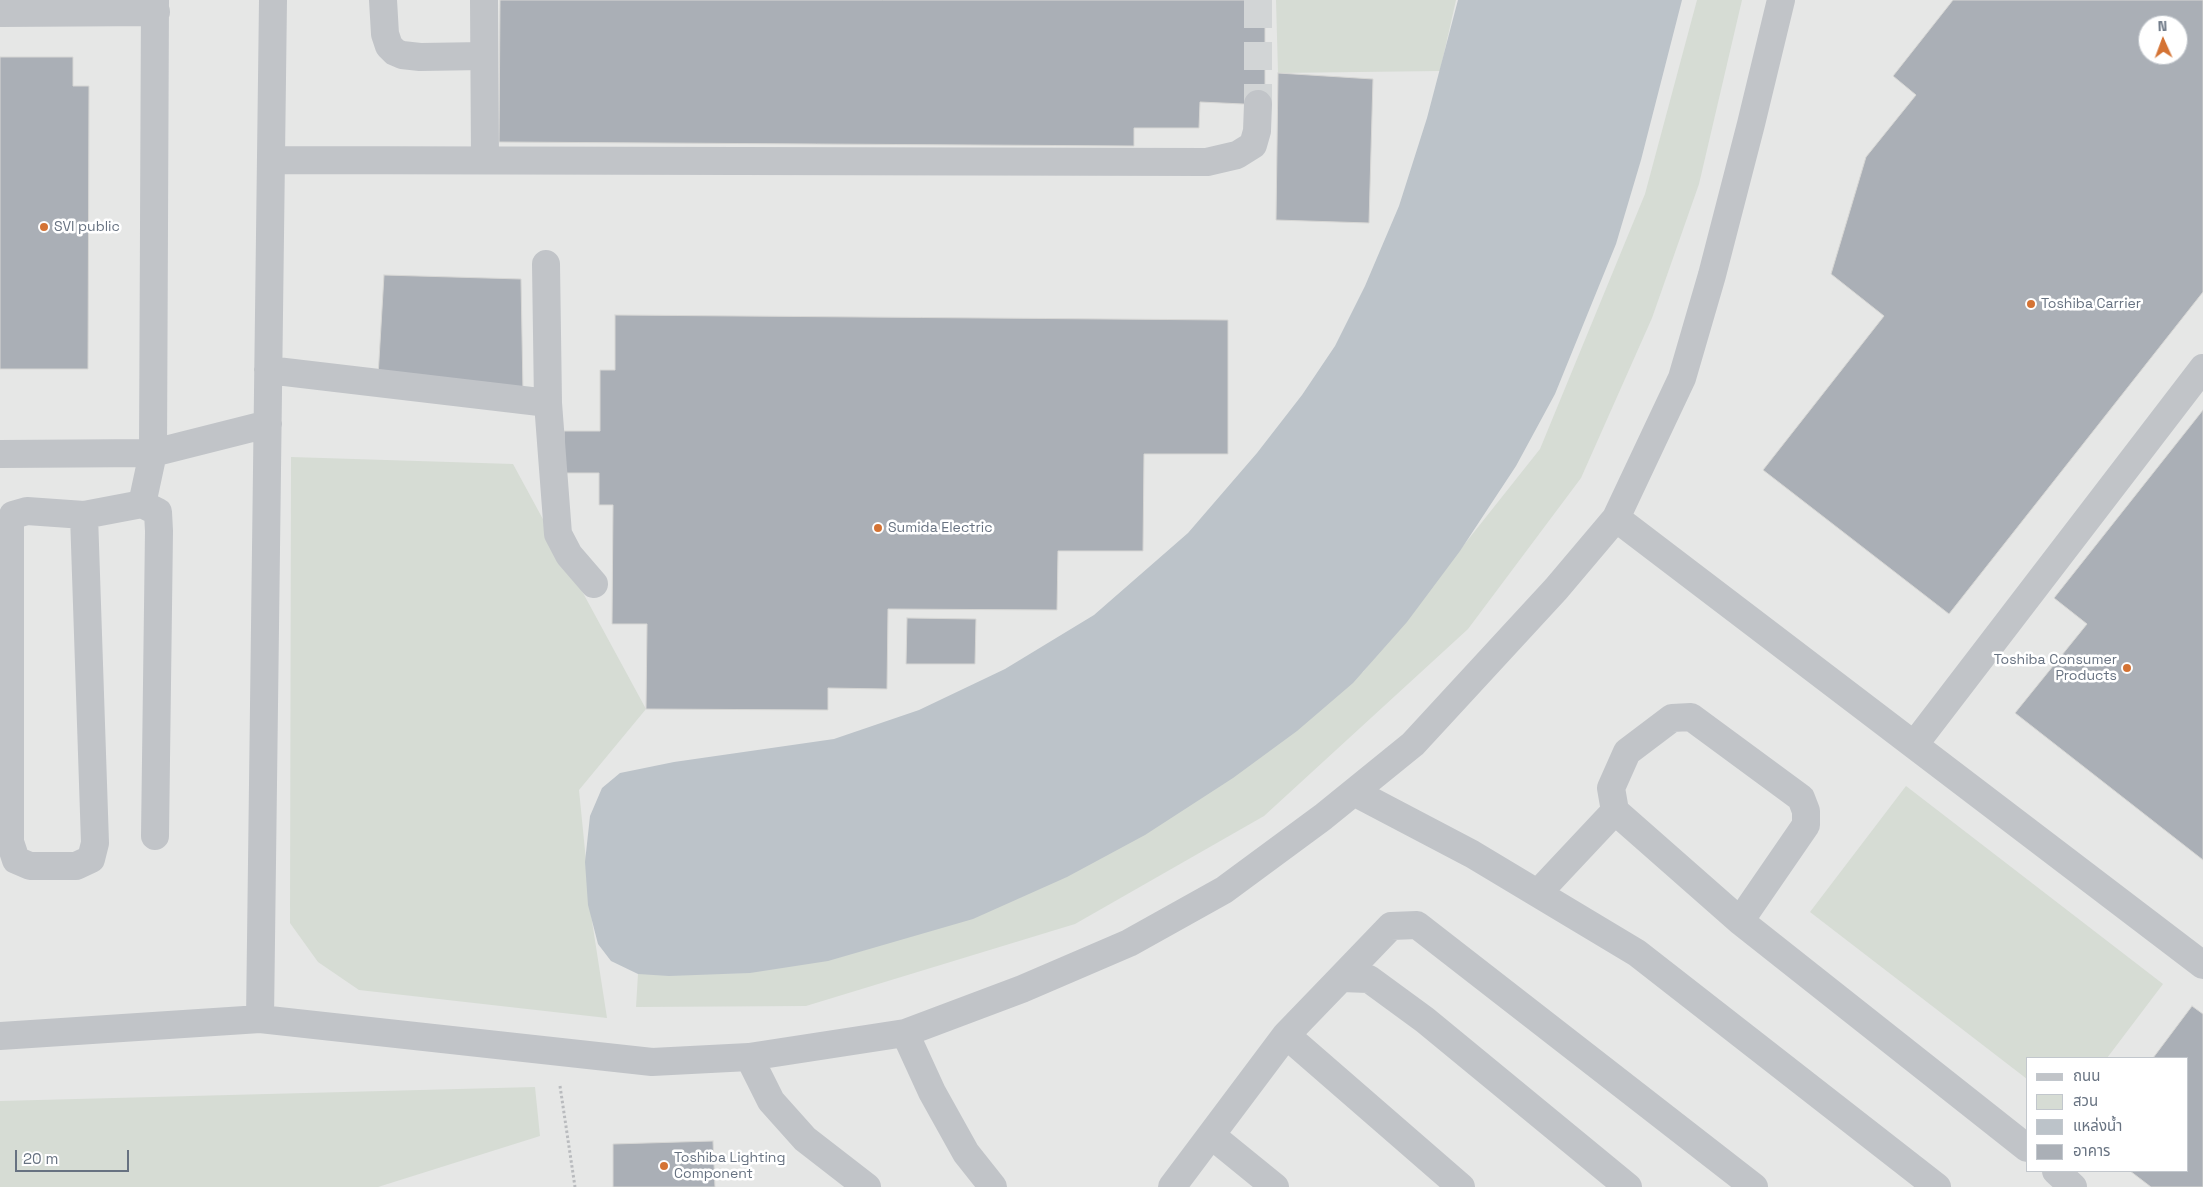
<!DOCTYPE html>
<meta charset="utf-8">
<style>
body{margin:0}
#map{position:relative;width:2203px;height:1187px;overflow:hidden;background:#f5f6f3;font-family:"Space Grotesk","Noto Sans Thai",sans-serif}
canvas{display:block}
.legend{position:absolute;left:2026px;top:1057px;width:162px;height:115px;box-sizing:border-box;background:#fff;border:1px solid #c2c7cd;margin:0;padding:6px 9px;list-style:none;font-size:15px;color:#677281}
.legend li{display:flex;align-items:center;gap:10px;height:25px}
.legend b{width:25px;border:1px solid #c2c7cd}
.north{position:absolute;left:2138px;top:15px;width:50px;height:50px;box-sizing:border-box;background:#fff;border:1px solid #c2c7cd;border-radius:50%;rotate:358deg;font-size:14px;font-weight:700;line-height:20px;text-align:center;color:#677281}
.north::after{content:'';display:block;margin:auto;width:18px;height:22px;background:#d47334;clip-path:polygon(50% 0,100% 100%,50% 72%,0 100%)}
.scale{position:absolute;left:15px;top:1150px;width:114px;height:22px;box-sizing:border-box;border:2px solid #677281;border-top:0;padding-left:6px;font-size:15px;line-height:18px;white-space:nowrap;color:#677281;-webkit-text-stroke:4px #fff;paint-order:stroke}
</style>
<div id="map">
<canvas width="2203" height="1187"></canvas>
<ul class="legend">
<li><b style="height:6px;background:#c1c4c8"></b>ถนน</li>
<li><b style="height:14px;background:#d6dcd4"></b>สวน</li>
<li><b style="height:14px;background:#bcc3c9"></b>แหล่งน้ำ</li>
<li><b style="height:14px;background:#aaafb6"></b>อาคาร</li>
</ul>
<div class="north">N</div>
<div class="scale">20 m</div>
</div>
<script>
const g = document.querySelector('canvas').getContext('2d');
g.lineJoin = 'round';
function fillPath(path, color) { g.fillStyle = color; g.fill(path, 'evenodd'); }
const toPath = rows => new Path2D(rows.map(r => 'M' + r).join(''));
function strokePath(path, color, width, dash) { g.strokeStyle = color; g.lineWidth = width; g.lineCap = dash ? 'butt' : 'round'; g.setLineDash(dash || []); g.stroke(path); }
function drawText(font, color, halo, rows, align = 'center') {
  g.font = font + ' "Space Grotesk",sans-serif'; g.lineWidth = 5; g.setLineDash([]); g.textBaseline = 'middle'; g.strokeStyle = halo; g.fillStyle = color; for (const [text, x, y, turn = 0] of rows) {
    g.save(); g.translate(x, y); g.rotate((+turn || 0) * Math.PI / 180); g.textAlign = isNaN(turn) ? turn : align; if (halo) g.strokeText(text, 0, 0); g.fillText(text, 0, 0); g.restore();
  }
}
fillPath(toPath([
 [0,0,2203,0,2203,1187,0,1187],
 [2148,25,2178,25,2178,55,2148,55],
 [2027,1058,2187,1058,2187,1171,2027,1171]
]), '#e6e7e6');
fillPath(toPath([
 [1276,0,1456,0,1440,71,1278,73],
 [1697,0,1742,0,1699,184,1652,318,1581,478,1468,629,1264,816,1075,924,806,1006,636,1007,638,974,750,973,1363,672,1540,449,1645,194],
 [291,457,513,464,646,709,579,790,592,921,607,1018,359,990,318,962,290,923],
 [1906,786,2163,984,2107,1058,2027,1058,2027,1079,1810,912],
 [535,1087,540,1136,378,1187,0,1187,0,1101]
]), '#d6dcd4');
fillPath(toPath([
 [1458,0,1682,0,1641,160,1616,244,1555,394,1516,466,1460,551,1407,622,1353,683,1297,731,1233,778,1145,835,1067,877,973,919,828,961,750,973,669,976,638,974,611,961,598,944,588,905,585,862,590,816,602,788,620,773,674,762,834,739,919,710,1005,669,1094,615,1188,533,1257,453,1302,395,1335,346,1365,286,1399,206,1427,118]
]), '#bcc3c9');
const building = toPath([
 [500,0,1265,0,1265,105,1200,102,1199,128,1134,128,1134,146,499,142,500,0],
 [1953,0,2203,0,2203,292,1949,614,1763,470,1884,316,1831,274,1866,157,1916,95,1893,76,1953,0],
 [2148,25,2178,25,2178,55,2148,55,2148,25],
 [0,57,73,57,73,86,89,86,88,369,0,369,0,57],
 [1278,73,1373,79,1369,223,1276,220,1278,73],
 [384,275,521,279,523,392,378,377,384,275],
 [615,315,1228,320,1228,454,1144,454,1143,551,1058,551,1057,610,888,609,887,689,828,688,828,710,646,709,647,624,612,624,613,505,599,505,599,473,564,473,564,431,600,431,600,370,615,370,615,315],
 [2203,410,2203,860,2015,713,2087,624,2054,598,2203,410],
 [907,618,976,619,975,664,906,664,907,618],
 [2192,1006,2203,1014,2203,1187,2151,1187,2130,1171,2187,1171,2187,1058,2153,1058,2192,1006],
 [713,1141,715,1187,613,1187,613,1144,713,1141]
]);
fillPath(building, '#aaafb6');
strokePath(building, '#d7d7d5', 1);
strokePath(toPath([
 [1258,0,1258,104]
]), '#d2d5d6', 28, [28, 14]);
strokePath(toPath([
 [560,1086,575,1187]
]), '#b9bbbe', 3, [2.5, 2.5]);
strokePath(toPath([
 [383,0,385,34,389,46,395,52,402,55,420,57,484,56],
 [484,0,485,160],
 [0,13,156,12],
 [271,160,1207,162,1237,155,1253,145,1257,131,1258,104],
 [546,264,548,403],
 [268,370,548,403,558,534,569,555,594,584],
 [0,454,153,453,268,424],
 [142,504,153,453,155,0],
 [84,515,95,843,91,859,76,866,30,866,16,860,10,842,10,524,13,515,27,511,84,515,142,504,158,512,159,531,155,836],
 [1616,518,2203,965],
 [1914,745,2203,368],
 [1354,792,1472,854,1637,953,1937,1187],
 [1538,893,1615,811],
 [1740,921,1806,825,1806,811,1801,798,1691,717,1672,718,1627,752,1611,788,1615,811,1740,921,2027,1148],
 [1341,978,1391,926,1417,925,1754,1187],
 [260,1019,273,0],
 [905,1033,932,1092,966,1153,993,1187],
 [1286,1035,1341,978,1369,979,1425,1020,1628,1187],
 [0,1036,260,1019,652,1062,749,1057,905,1033,1022,989,1129,943,1224,890,1323,817,1413,744,1556,589,1616,518,1682,378,1712,275,1751,124,1781,0],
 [749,1057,771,1101,805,1139,867,1187],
 [1211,1135,1275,1187],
 [2056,1171,2073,1187],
 [1172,1187,1286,1035,1461,1187]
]), '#c1c4c8', 28);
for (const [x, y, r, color] of [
 [44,227,5,"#d47334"],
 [2031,304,5,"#d47334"],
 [878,528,5,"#d47334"],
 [2127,668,5,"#d47334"],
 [664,1166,5,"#d47334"]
]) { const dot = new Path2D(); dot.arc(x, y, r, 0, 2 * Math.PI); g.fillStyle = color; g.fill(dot); strokePath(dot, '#fff', 2); }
drawText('14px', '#677281', '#fff', [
 ["SVI public",54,227],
 ["Toshiba Carrier",2041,304],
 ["Sumida Electric",888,528],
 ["Toshiba Consumer",2117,660,"right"],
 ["Products",2117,676,"right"],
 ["Toshiba Lighting",674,1158],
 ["Component",674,1174]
], 'left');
</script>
